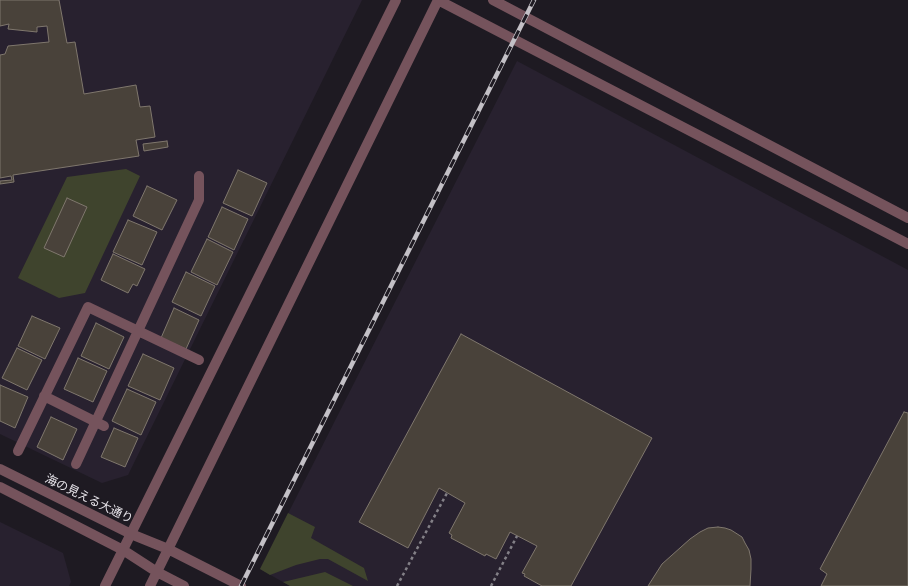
<!DOCTYPE html>
<meta charset="utf-8">
<style>
body{margin:0}
canvas{display:block;background:#1e1a22}
</style>
<canvas width="908" height="586"></canvas>
<script>
const g = document.querySelector('canvas').getContext('2d');
g.lineJoin = 'round';
function fillPath(path, color) { g.fillStyle = color; g.fill(path, 'evenodd'); }
const toPath = rows => new Path2D(rows.map(r => 'M' + r).join(''));
function strokePath(path, color, width, dash) { g.strokeStyle = color; g.lineWidth = width; g.lineCap = dash ? 'butt' : 'round'; g.setLineDash(dash || []); g.stroke(path); }
function drawText(font, color, halo, rows, align = 'center') {
  g.font = font + ' Montserrat,"Noto Sans JP",sans-serif'; g.lineWidth = 4; g.setLineDash([]); g.textBaseline = 'middle'; g.strokeStyle = halo; g.fillStyle = color; for (const [text, x, y, turn = 0] of rows) {
    g.save(); g.translate(x, y); g.rotate((+turn || 0) * Math.PI / 180); g.textAlign = isNaN(turn) ? turn : align; if (halo) g.strokeText(text, 0, 0); g.fillText(text, 0, 0); g.restore();
  }
}
fillPath(toPath([
 [0,0,362,0,128,475,102,483,0,434],
 [517,61,908,270,908,586,290,586,260,569],
 [0,522,63,553,71,582,69,586,0,586]
]), '#28212f');
fillPath(toPath([
 [126,169,140,176,85,293,59,298,18,278,67,177],
 [288,513,315,527,311,538,364,568,368,581,328,559,320,559,296,565,270,575,260,569],
 [325,572,353,586,290,586,283,582]
]), '#3f442d');
const building = toPath([
 [0,0,59,0,67,43,75,42,84,94,136,85,140,107,150,106,155,137,136,140,139,156,13,175,14,182,0,184,0,181,12,180,11,176,0,178,0,55,5,54,8,46,49,42,47,26,37,27,37,32,8,29,9,24,0,26,0,0],
 [167,141,168,147,144,151,143,144,167,141],
 [238,170,267,183,252,216,223,203,238,170],
 [147,186,177,200,162,230,133,216,147,186],
 [67,198,87,207,64,257,44,248,67,198],
 [222,207,248,219,234,250,208,237,222,207],
 [128,220,157,232,142,265,113,252,128,220],
 [207,239,233,252,217,285,191,272,207,239],
 [113,254,145,269,137,286,133,284,128,293,101,280,113,254],
 [186,272,215,286,201,316,172,302,186,272],
 [174,308,199,320,186,349,161,338,174,308],
 [32,316,60,328,45,359,18,346,32,316],
 [96,323,124,337,109,369,81,356,96,323],
 [461,334,652,438,571,586,542,586,524,576,525,574,522,573,537,546,510,532,496,559,486,554,485,556,451,538,452,535,449,533,465,503,439,488,408,548,359,522,461,334],
 [17,348,42,360,27,390,2,378,17,348],
 [143,354,174,368,160,400,128,386,143,354],
 [78,358,107,371,93,402,64,389,78,358],
 [0,385,28,397,15,428,0,421,0,385],
 [127,389,156,402,141,435,112,421,127,389],
 [904,412,908,413,908,586,821,586,827,574,820,569,904,412],
 [51,417,77,429,63,460,37,447,51,417],
 [114,428,138,438,125,467,101,457,114,428],
 [718,527,725,528,731,530,742,537,745,543,749,550,751,559,751,569,750,586,648,586,662,564,690,539,700,532,708,528,718,527]
]);
fillPath(building, '#49423a');
strokePath(building, '#7f776d', 1);
strokePath(toPath([
 [397,586,447,493],
 [491,586,517,536]
]), '#838087', 2.5, [3, 3]);
strokePath(toPath([
 [44,396,104,426],
 [18,451,88,307,199,360],
 [76,464,199,200,199,176]
]), '#75535c', 10);
strokePath(toPath([
 [438,0,908,244],
 [493,0,908,218],
 [0,469,131,534,168,549,241,586],
 [0,487,123,550,157,572,184,586],
 [105,586,396,0],
 [150,586,438,0]
]), '#75535c', 10);
const rail = toPath([
 [241,586,534,0]
]);
strokePath(rail, '#c3c0c6', 4.5);
strokePath(rail, '#1e1a22', 3, [9]);
drawText('12px', '#e7e4ea', '#1e1a22', [
 ["海の見える大通り",89,499,26]
]);
</script>
